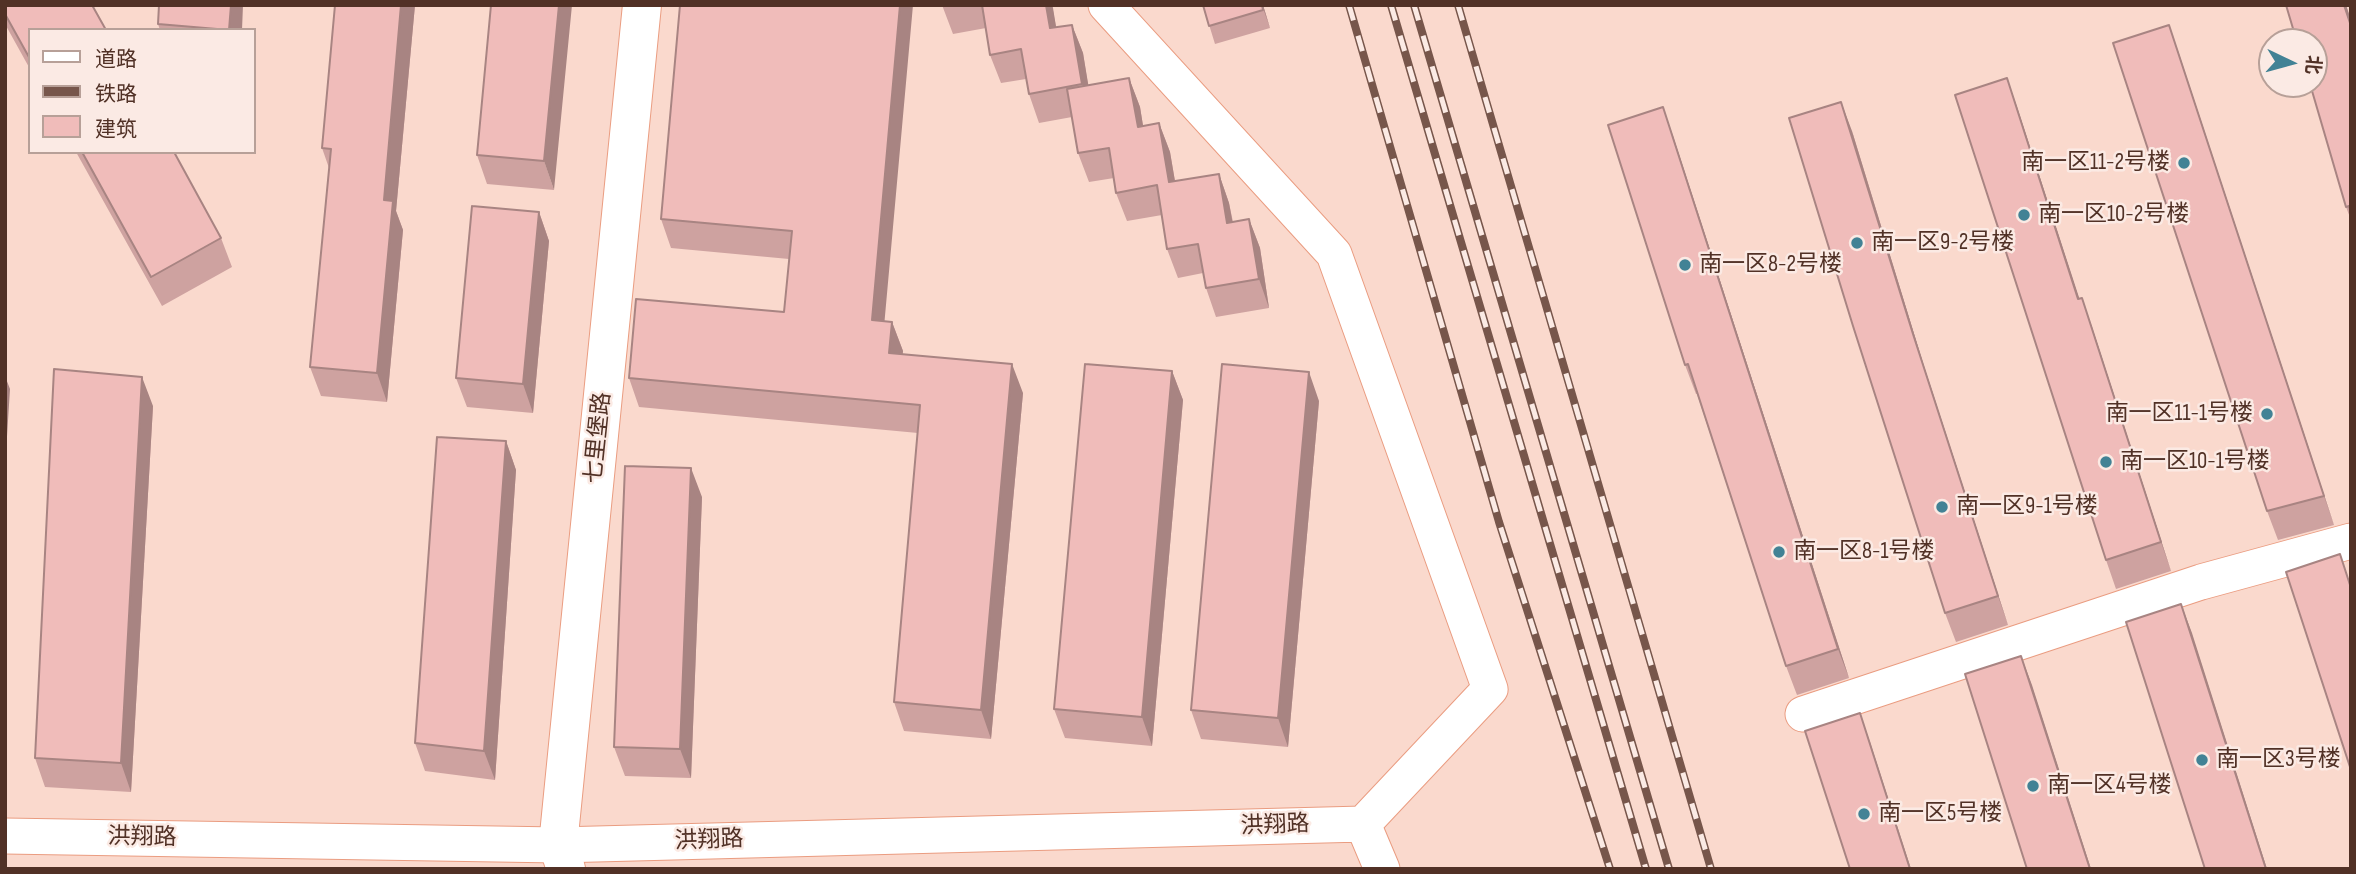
<!DOCTYPE html>
<meta charset="utf-8">
<style>
body{margin:0}
#map{position:relative;width:2356px;height:874px;overflow:hidden;background:#fad9cd;font-family:"Sofia Sans Condensed","Noto Sans SC",sans-serif}
canvas{display:block}
.frame{position:absolute;inset:0;border:7px solid #513126;pointer-events:none}
.legend{position:absolute;left:28px;top:28px;width:228px;height:126px;box-sizing:border-box;background:#fbeae4;border:2px solid #b7a098;margin:0;padding:9px 12px;list-style:none;font-size:21px;color:#513126}
.legend li{display:flex;align-items:center;gap:14px;height:35px}
.legend b{width:35px;border:2px solid #b7a098}
.north{position:absolute;left:2258px;top:28px;width:70px;height:70px;box-sizing:border-box;background:#fbeae4;border:2px solid #b7a098;border-radius:50%;rotate:95deg;font-size:19px;font-weight:700;line-height:28px;text-align:center;color:#513126}
.north::after{content:'';display:block;margin:auto;width:24px;height:32px;background:#428295;clip-path:polygon(50% 0,100% 100%,50% 72%,0 100%)}
</style>
<div id="map">
<canvas width="2356" height="874"></canvas>
<div class="frame"></div>
<ul class="legend">
<li><b style="height:9px;background:#fff"></b>道路</li>
<li><b style="height:9px;background:#77564b"></b>铁路</li>
<li><b style="height:19px;background:#f0bcba"></b>建筑</li>
</ul>
<div class="north">北</div>
</div>
<script>
const g = document.querySelector('canvas').getContext('2d');
g.lineJoin = 'round';
const toPath = rows => new Path2D(rows.map(r => 'M' + r).join(''));
function strokePath(path, color, width, dash) { g.strokeStyle = color; g.lineWidth = width; g.lineCap = dash ? 'butt' : 'round'; g.setLineDash(dash || []); g.stroke(path); }
function fillPath(path, color) { g.fillStyle = color; g.fill(path, 'evenodd'); }
function drawText(font, color, halo, rows, align = 'center') {
  g.font = font + ' "Sofia Sans Condensed","Noto Sans SC",sans-serif'; g.lineWidth = 5; g.setLineDash([]); g.textBaseline = 'middle'; g.strokeStyle = halo; g.fillStyle = color; for (const [text, x, y, turn = 0] of rows) {
    g.save(); g.translate(x, y); g.rotate((+turn || 0) * Math.PI / 180); g.textAlign = isNaN(turn) ? turn : align; if (halo) g.strokeText(text, 0, 0); g.fillText(text, 0, 0); g.restore();
  }
}
const minor = toPath([
 [1106,5,1334,254,1490,689,1363,824],
 [1803,714,2201,582,2351,541],
 [5,836,558,845,1363,824,1382,869]
]);
const major = toPath([
 [566,869,558,845,642,5]
]);
strokePath(minor, '#ea9c80', 37);
strokePath(major, '#ea9c80', 40);
strokePath(minor, '#fff', 35);
strokePath(major, '#fff', 38);
const rail = toPath([
 [1349,5,1499,522,1610,869],
 [1391,5,1646,869],
 [1414,5,1669,869],
 [1458,5,1711,869]
]);
strokePath(rail, '#77564b', 8);
strokePath(rail, '#fbeae4', 5, [16]);
fillPath(toPath([
 [5,5,30,30,30,69,5,24],
 [335,5,415,5,396,211,403,230,387,402,321,396,310,367,329,168,322,148],
 [491,5,554,190,487,184,477,155],
 [680,5,885,322,892,322,903,351,902,354,1023,393,991,739,904,731,894,702,918,433,639,407,629,378,784,312,789,259,671,248,661,219],
 [942,5,1052,5,1056,27,1072,25,1083,53,1088,85,1129,78,1140,107,1143,126,1159,123,1170,152,1175,181,1219,174,1229,203,1233,222,1249,219,1260,248,1269,308,1216,317,1206,288,1203,273,1178,278,1167,249,1162,215,1127,221,1116,193,1114,178,1089,182,1078,153,1072,117,1039,123,1029,94,1026,79,1001,83,990,55,986,28,953,34],
 [1203,5,1263,5,1270,28,1215,44],
 [2346,5,2351,20,2351,220,2346,207],
 [158,24,242,30,160,30],
 [2169,25,2179,54,2334,525,2278,540,2267,511],
 [2007,78,2017,107,2079,299,2092,327,2171,571,2116,589,2106,560],
 [1852,131,1923,363,2008,625,1956,642,1945,613],
 [1673,136,1849,678,1797,695,1786,666,1697,394,1696,394,1685,365],
 [76,152,174,152,221,238,232,267,162,306],
 [539,212,549,241,533,413,467,407,456,378],
 [1172,371,1183,400,1152,746,1065,738,1054,709],
 [1319,401,1288,747,1201,739,1191,710],
 [153,406,131,792,45,787,35,758],
 [506,441,516,470,495,780,425,771,415,743],
 [702,497,691,778,625,776,614,747]
]), '#cea2a0');
fillPath(toPath([
 [231,5,243,5,242,30,229,30],
 [401,5,415,5,396,211,403,230,387,402,377,373,384,200],
 [559,5,572,5,554,190,544,161],
 [900,5,913,5,882,349,872,320],
 [1046,5,1052,5,1053,8,1061,57,1050,28],
 [1262,5,1263,5,1270,28],
 [2344,5,2346,5,2351,20,2351,26],
 [1072,25,1083,53,1093,113,1082,84],
 [2169,25,2179,54,2334,525,2324,496],
 [1129,78,1140,107,1148,156,1138,127],
 [2007,78,2017,107,2089,328,2078,299],
 [1841,102,1852,131,1923,363,2008,625,1998,596,1913,334],
 [1663,107,1673,136,1849,678,1838,649],
 [1159,123,1170,152,1180,211,1169,182],
 [1219,174,1229,203,1238,252,1227,223],
 [539,212,549,241,533,413,523,384],
 [1249,219,1260,248,1269,308,1259,279],
 [2082,298,2092,327,2171,571,2161,542],
 [892,322,903,351,900,382,889,353],
 [1012,364,1023,393,991,739,981,710],
 [1172,371,1183,400,1152,746,1142,717],
 [1309,372,1319,401,1288,747,1278,718],
 [5,376,10,389,5,468],
 [142,377,153,406,131,792,121,763],
 [506,441,516,470,495,780,484,751],
 [691,468,702,497,691,778,680,749],
 [2181,604,2192,633,2267,869,2266,869],
 [2021,656,2032,685,2091,869,2090,869],
 [1860,713,1870,742,1911,869,1910,869]
]), '#a88482');
const building = toPath([
 [5,5,92,5,106,30,30,30,30,59,5,14,5,5],
 [159,5,231,5,229,30,158,24,159,5],
 [335,5,401,5,384,200,393,201,377,373,310,367,331,149,322,148,335,5],
 [491,5,559,5,544,161,477,155,491,5],
 [680,5,900,5,872,320,892,322,889,353,1012,364,981,710,894,702,920,405,629,378,636,299,784,312,792,231,661,219,680,5],
 [982,5,1046,5,1050,28,1072,25,1082,84,1029,94,1021,49,990,55,982,5],
 [1203,5,1262,5,1263,10,1209,26,1203,5],
 [2286,5,2344,5,2351,26,2351,213,2349,206,2346,207,2310,84,2314,84,2314,42,2297,42,2286,5],
 [2169,25,2324,496,2267,511,2113,43,2169,25],
 [1129,78,1138,127,1159,123,1169,182,1219,174,1227,223,1249,219,1259,279,1206,288,1198,244,1167,249,1157,185,1116,193,1109,148,1078,153,1067,89,1129,78],
 [2007,78,2078,299,2082,298,2161,542,2106,560,1955,95,2007,78],
 [1841,102,1913,334,1998,596,1945,613,1853,326,1789,118,1841,102],
 [1663,107,1838,649,1786,666,1688,364,1685,365,1608,125,1663,107],
 [82,152,174,152,221,238,151,277,82,152],
 [472,206,539,212,523,384,456,378,472,206],
 [1085,364,1172,371,1142,717,1054,709,1085,364],
 [1222,364,1309,372,1278,718,1191,710,1222,364],
 [54,369,142,377,121,763,35,758,54,369],
 [437,437,506,441,484,751,415,743,437,437],
 [625,466,691,468,680,749,614,747,625,466],
 [2340,554,2351,588,2351,770,2286,572,2340,554],
 [2181,604,2266,869,2205,869,2126,622,2181,604],
 [2021,656,2090,869,2027,869,1965,674,2021,656],
 [1860,713,1910,869,1850,869,1805,731,1860,713]
]);
fillPath(building, '#f0bcba');
strokePath(building, '#a88482', 2);
for (const [x, y, r, color] of [
 [2184,163,7,"#428295"],
 [2024,215,7,"#428295"],
 [1857,243,7,"#428295"],
 [1685,265,7,"#428295"],
 [2267,414,7,"#428295"],
 [2106,462,7,"#428295"],
 [1942,507,7,"#428295"],
 [1779,552,7,"#428295"],
 [2202,760,7,"#428295"],
 [2033,786,7,"#428295"],
 [1864,814,7,"#428295"]
]) { const dot = new Path2D(); dot.arc(x, y, r, 0, 2 * Math.PI); g.fillStyle = color; g.fill(dot); strokePath(dot, '#fbeae4', 2.5); }
drawText('23px', '#513126', '#fbeae4', [
 ["南一区11-2号楼",2170,163,"right"],
 ["南一区10-2号楼",2038,215],
 ["南一区9-2号楼",1871,243],
 ["南一区8-2号楼",1699,265],
 ["南一区11-1号楼",2253,414,"right"],
 ["南一区10-1号楼",2120,462],
 ["南一区9-1号楼",1956,507],
 ["南一区8-1号楼",1793,552],
 ["南一区3号楼",2216,760],
 ["南一区4号楼",2047,786],
 ["南一区5号楼",1878,814]
], 'left');
drawText('23px', '#513126', '#fbeae4', [
 ["七里堡路",599,438,-84],
 ["洪翔路",1275,826,-2],
 ["洪翔路",142,838,1],
 ["洪翔路",709,841,-2]
]);
</script>
